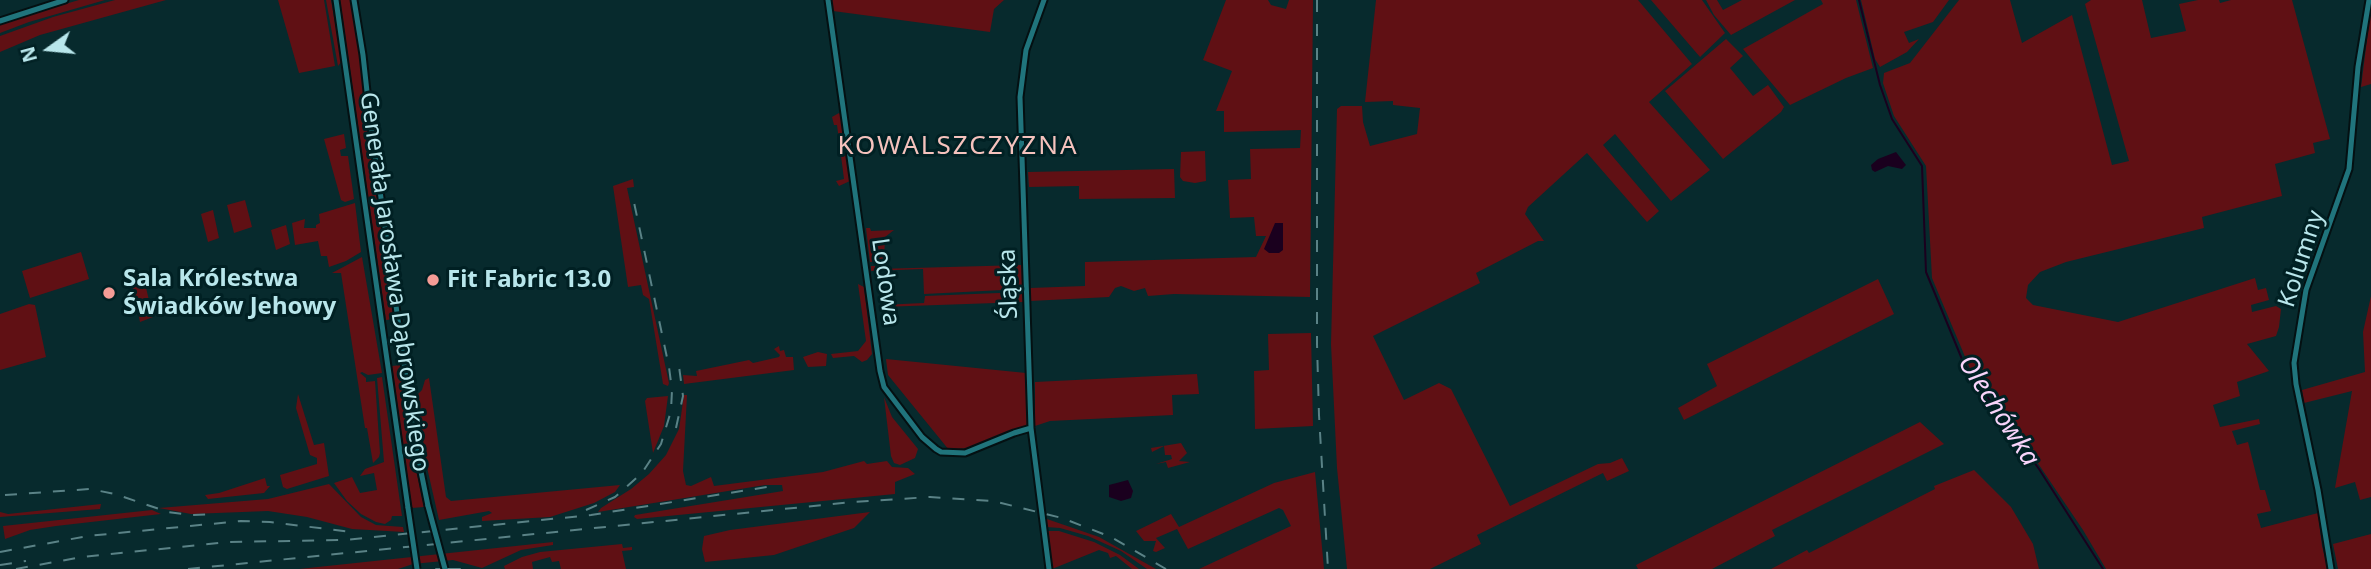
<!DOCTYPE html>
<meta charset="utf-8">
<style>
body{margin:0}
#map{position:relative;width:2371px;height:569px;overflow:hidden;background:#072a2d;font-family:"Noto Sans",sans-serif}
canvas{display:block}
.north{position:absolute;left:14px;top:14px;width:70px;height:70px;-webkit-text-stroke:5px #002023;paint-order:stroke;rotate:255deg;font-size:19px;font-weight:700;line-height:28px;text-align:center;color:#b8e6eb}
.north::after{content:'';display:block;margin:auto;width:24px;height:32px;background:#b8e6eb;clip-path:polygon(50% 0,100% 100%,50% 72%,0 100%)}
</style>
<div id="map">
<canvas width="2371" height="569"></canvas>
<div class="north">N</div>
</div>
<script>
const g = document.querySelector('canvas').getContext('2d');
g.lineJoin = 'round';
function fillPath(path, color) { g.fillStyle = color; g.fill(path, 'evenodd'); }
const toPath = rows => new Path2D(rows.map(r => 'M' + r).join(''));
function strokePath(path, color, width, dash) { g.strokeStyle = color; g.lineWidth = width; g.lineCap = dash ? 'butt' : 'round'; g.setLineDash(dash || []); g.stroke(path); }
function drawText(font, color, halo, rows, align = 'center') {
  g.font = font + ' "Noto Sans",sans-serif'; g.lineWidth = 6; g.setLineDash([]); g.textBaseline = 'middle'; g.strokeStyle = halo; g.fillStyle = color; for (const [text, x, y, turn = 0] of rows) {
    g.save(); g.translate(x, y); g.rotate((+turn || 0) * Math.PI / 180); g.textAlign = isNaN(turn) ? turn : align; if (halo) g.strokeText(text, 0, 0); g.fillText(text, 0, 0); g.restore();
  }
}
fillPath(toPath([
 [79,0,105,0,29,22,0,33,0,25,7,21],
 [115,0,166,0,40,35,0,52,0,36,53,17],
 [278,0,324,0,335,66,299,73],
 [326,0,331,0,337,34,342,61,338,66],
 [340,0,350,0,360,56,366,120,394,319,386,320],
 [831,0,1004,0,994,9,990,32,833,11],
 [1226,0,1268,0,1271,5,1286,9,1289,0,1313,0,1310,297,1174,294,1148,296,1145,288,1134,291,1121,286,1115,288,1109,297,1030,301,1030,288,1085,286,1085,262,1256,257,1266,236,1256,236,1254,217,1230,218,1228,180,1251,179,1250,149,1300,148,1301,130,1224,132,1224,111,1216,111,1232,71,1203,60],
 [1376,0,1638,0,1692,64,1649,102,1710,170,1671,201,1615,134,1603,145,1659,211,1647,222,1587,153,1528,207,1525,214,1544,241,1538,241,1476,273,1480,283,1373,336,1404,400,1439,383,1451,389,1510,506,1598,464,1610,463,1622,458,1629,471,1607,481,1603,473,1477,535,1481,544,1430,569,1347,569,1337,468,1331,344,1337,109,1341,106,1362,106,1363,122,1370,146,1417,134,1420,108,1393,105,1393,101,1365,102],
 [1651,0,1702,0,1725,33,1700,57],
 [1706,0,1717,0,1723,10,1742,0,1795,0,1731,35,1714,15],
 [1821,0,1856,0,1873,68,1846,78,1790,105,1743,49,1823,4],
 [1861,0,1949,0,1933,22,1904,32,1909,43,1919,39,1907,52,1880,67,1875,59],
 [1959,0,2010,0,2022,43,2072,15,2112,165,2129,161,2085,4,2091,0,2142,0,2151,38,2186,31,2179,4,2198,0,2219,0,2220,3,2231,0,2292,0,2330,139,2313,143,2315,153,2275,164,2282,196,2202,217,2204,228,2066,262,2040,272,2028,285,2026,298,2033,305,2118,322,2255,278,2258,290,2266,288,2269,300,2251,305,2252,312,2276,306,2281,309,2279,327,2276,336,2247,344,2269,371,2237,382,2240,396,2213,405,2220,427,2259,419,2260,424,2232,431,2237,445,2248,442,2260,490,2265,490,2271,511,2257,514,2261,528,2318,513,2322,546,2328,569,2106,569,2083,530,2008,419,1971,371,1932,278,1926,166,1894,116,1883,83,1884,73,1910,63],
 [2371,8,2371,84,2361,87],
 [1726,39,1743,56,1730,68,1753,96,1768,85,1784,107,1781,112,1723,159,1665,91],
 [839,113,841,115,850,181,839,186,836,181,844,179,837,125,834,125,832,117],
 [344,134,346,148,340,150,341,156,348,156,354,199,345,202,341,200,324,139],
 [1205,151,1206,181,1195,183,1183,181,1180,177,1181,152],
 [1174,169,1175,198,1079,199,1079,186,1029,187,1028,172],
 [633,179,634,187,627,188,669,383,668,386,663,384,649,299,643,295,641,285,628,287,613,186],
 [245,200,252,227,234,233,227,205],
 [355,203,361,252,346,261,329,267,327,256,321,256,318,241,295,245,292,223,305,219,304,228,316,228,316,225,320,223,319,214],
 [213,210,219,238,208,242,201,214],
 [286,225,290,244,276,250,271,230],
 [866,228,870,228,871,231,894,230,885,237,884,261,870,262],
 [81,252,89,279,30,298,22,271],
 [362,257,382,373,368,375,362,372,360,373,366,378,366,382,375,381,380,453,379,457,373,463,367,428,365,428,341,273,332,273],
 [1022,265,1023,289,924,294,923,269,871,271,871,266,875,266,876,269],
 [142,271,153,317,140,322,130,275],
 [1878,279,1894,314,1684,420,1678,408,1717,386,1707,364],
 [858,284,864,287,872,354,867,360,862,362,854,356,833,358,831,354,858,351,866,341],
 [1023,292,1024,302,881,307,881,305,924,303,925,296],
 [2371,296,2371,497,2360,500,2355,482,2335,488,2352,391,2304,403,2302,390,2365,372,2363,332],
 [29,304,35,305,46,357,0,370,0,314],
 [1311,333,1313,426,1255,429,1254,371,1269,370,1268,334],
 [779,346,780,351,784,350,786,357,793,357,794,370,684,384,683,375,697,376,696,371,749,360,753,363,779,357,780,355,774,349],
 [818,352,827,354,826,366,808,367,803,357],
 [886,359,1026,373,1028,422,1026,426,977,447,949,450,888,375],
 [401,365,416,469,424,507,412,508,392,366],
 [1197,374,1199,394,1172,395,1173,415,1050,421,1035,426,1035,382],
 [382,377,402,516,392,516,391,520,385,524,376,522,361,514,347,501,334,483,352,477,360,493,377,490,374,473,360,476,365,469,384,462,377,378],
 [429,378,446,497,451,501,620,485,615,492,594,503,550,517,482,521,482,517,492,513,489,511,439,520,426,463,417,395,422,390,425,380],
 [298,394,314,445,324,443,329,476,287,489,283,487,280,475,317,464,317,458,310,455,296,408],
 [684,395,687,395,683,471,686,485,691,486,711,477,714,486,823,472,864,461,867,464,887,461,892,467,908,468,915,474,895,482,895,494,637,519,634,517,635,515,783,491,782,485,765,485,598,512,601,508,631,489,649,474,666,455,679,429],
 [668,396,664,426,653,453,645,401,647,398],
 [884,397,892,417,918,449,915,458,900,465,894,463,891,456],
 [1920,422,1944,444,1772,530,1775,536,1712,569,1638,569,1636,565],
 [1181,443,1187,453,1179,461,1190,462,1168,468,1166,462,1156,464,1172,459,1171,455,1165,455,1164,446,1152,452,1151,448],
 [1974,470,2011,507,2033,544,2039,569,1771,569,1807,550,1809,553,1935,489,1934,486],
 [1315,472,1324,569,1199,569,1291,526,1283,510,1279,508,1188,549,1177,529,1156,538,1165,548,1156,552,1153,551,1156,541,1144,541,1136,531,1171,514,1179,527,1274,483],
 [265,478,267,486,270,486,264,493,208,499,205,495,219,493],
 [329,484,361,517,376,525,403,527,404,532,352,529,307,517,268,511,191,514,159,508,268,499],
 [101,504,100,509,0,517,0,512,8,514],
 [152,510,161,514,56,526,30,530,5,539,3,526],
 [870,512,854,528,774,555,705,562,702,549,704,536,730,530],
 [1044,518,1099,537,1156,569,1147,569,1121,551,1088,536,1060,528,1046,527],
 [1046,531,1059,531,1094,542,1120,555,1139,569,1132,569,1116,556,1110,558,1108,553,1099,550,1052,569],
 [2371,534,2371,569,2338,569,2333,544],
 [553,542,553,545,521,550,482,568,453,560,413,564,398,569,299,569],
 [622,544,623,548,632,547,632,550,622,551,626,569,561,569,559,561,552,562,550,557,532,562,533,569,505,569,504,566,522,557,540,552]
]), '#601014');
fillPath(toPath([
 [1896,152,1906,165,1902,169,1888,166,1875,172,1872,170,1871,165,1878,159],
 [1275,223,1283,223,1283,250,1279,253,1269,253,1264,249],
 [1128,480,1133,491,1131,498,1121,501,1109,497,1109,485]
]), '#1a001e');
strokePath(toPath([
 [1859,0,1880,85,1892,119,1922,166,1926,272,1964,364,2039,469,2103,569]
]), '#1a001e', 2);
const tertiary = toPath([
 [828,0,880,371,884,387,922,437,936,449,941,452,965,453,1014,433,1031,428],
 [1044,0,1026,50,1020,97,1031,428,1049,569],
 [0,21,65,0],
 [2331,569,2318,490,2296,384,2294,363,2306,290,2349,169,2358,67,2369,0]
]);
const secondary = toPath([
 [336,0,408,508],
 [354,0,363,55,370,119,415,442,428,506]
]);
strokePath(tertiary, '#041012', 9);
strokePath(secondary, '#041012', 9);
strokePath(tertiary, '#20747c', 5);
strokePath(secondary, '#20747c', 5);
strokePath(toPath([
 [436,569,460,569]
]), '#5a8286', 2);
strokePath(toPath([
 [1317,0,1317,344,1319,415,1328,569],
 [676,428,683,396,678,359],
 [5,495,90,489,115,494,168,512,190,515,216,514],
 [586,510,615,497,642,473,661,444,671,411,672,390,669,367,632,193],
 [0,552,88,536,241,521,270,522,351,532],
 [0,565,26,561],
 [16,569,82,557,228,542,344,540,591,515,773,486],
 [188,569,853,502,930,497,993,501,1062,518,1111,537,1166,569]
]), '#5a8286', 2, [12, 12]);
const secondaryBridge = toPath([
 [428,506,445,569],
 [408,508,417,569]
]);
strokePath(secondaryBridge, '#041012', 9, []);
strokePath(secondaryBridge, '#20747c', 5);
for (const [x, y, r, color] of [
 [433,280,7,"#f59c96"],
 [109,293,7,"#f59c96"]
]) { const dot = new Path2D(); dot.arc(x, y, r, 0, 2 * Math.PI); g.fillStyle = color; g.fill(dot); strokePath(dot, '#002023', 2.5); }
drawText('24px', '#b8e6eb', '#002023', [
 ["Kolumny",2302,259,-72],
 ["Generała Jarosława Dąbrowskiego",394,282,82],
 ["Lodowa",885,282,82],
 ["Śląska",1009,284,-92]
]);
drawText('bold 24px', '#b8e6eb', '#002023', [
 ["Sala Królestwa",123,279],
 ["Świadków Jehowy",123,307],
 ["Fit Fabric 13.0",447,280]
], 'left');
g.letterSpacing = '2px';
drawText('26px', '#f5c2bd', '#002023', [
 ["KOWALSZCZYZNA",958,147]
]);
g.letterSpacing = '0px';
drawText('italic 26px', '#f8d4fb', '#002023', [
 ["Olechówka",1998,411,57]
]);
</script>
